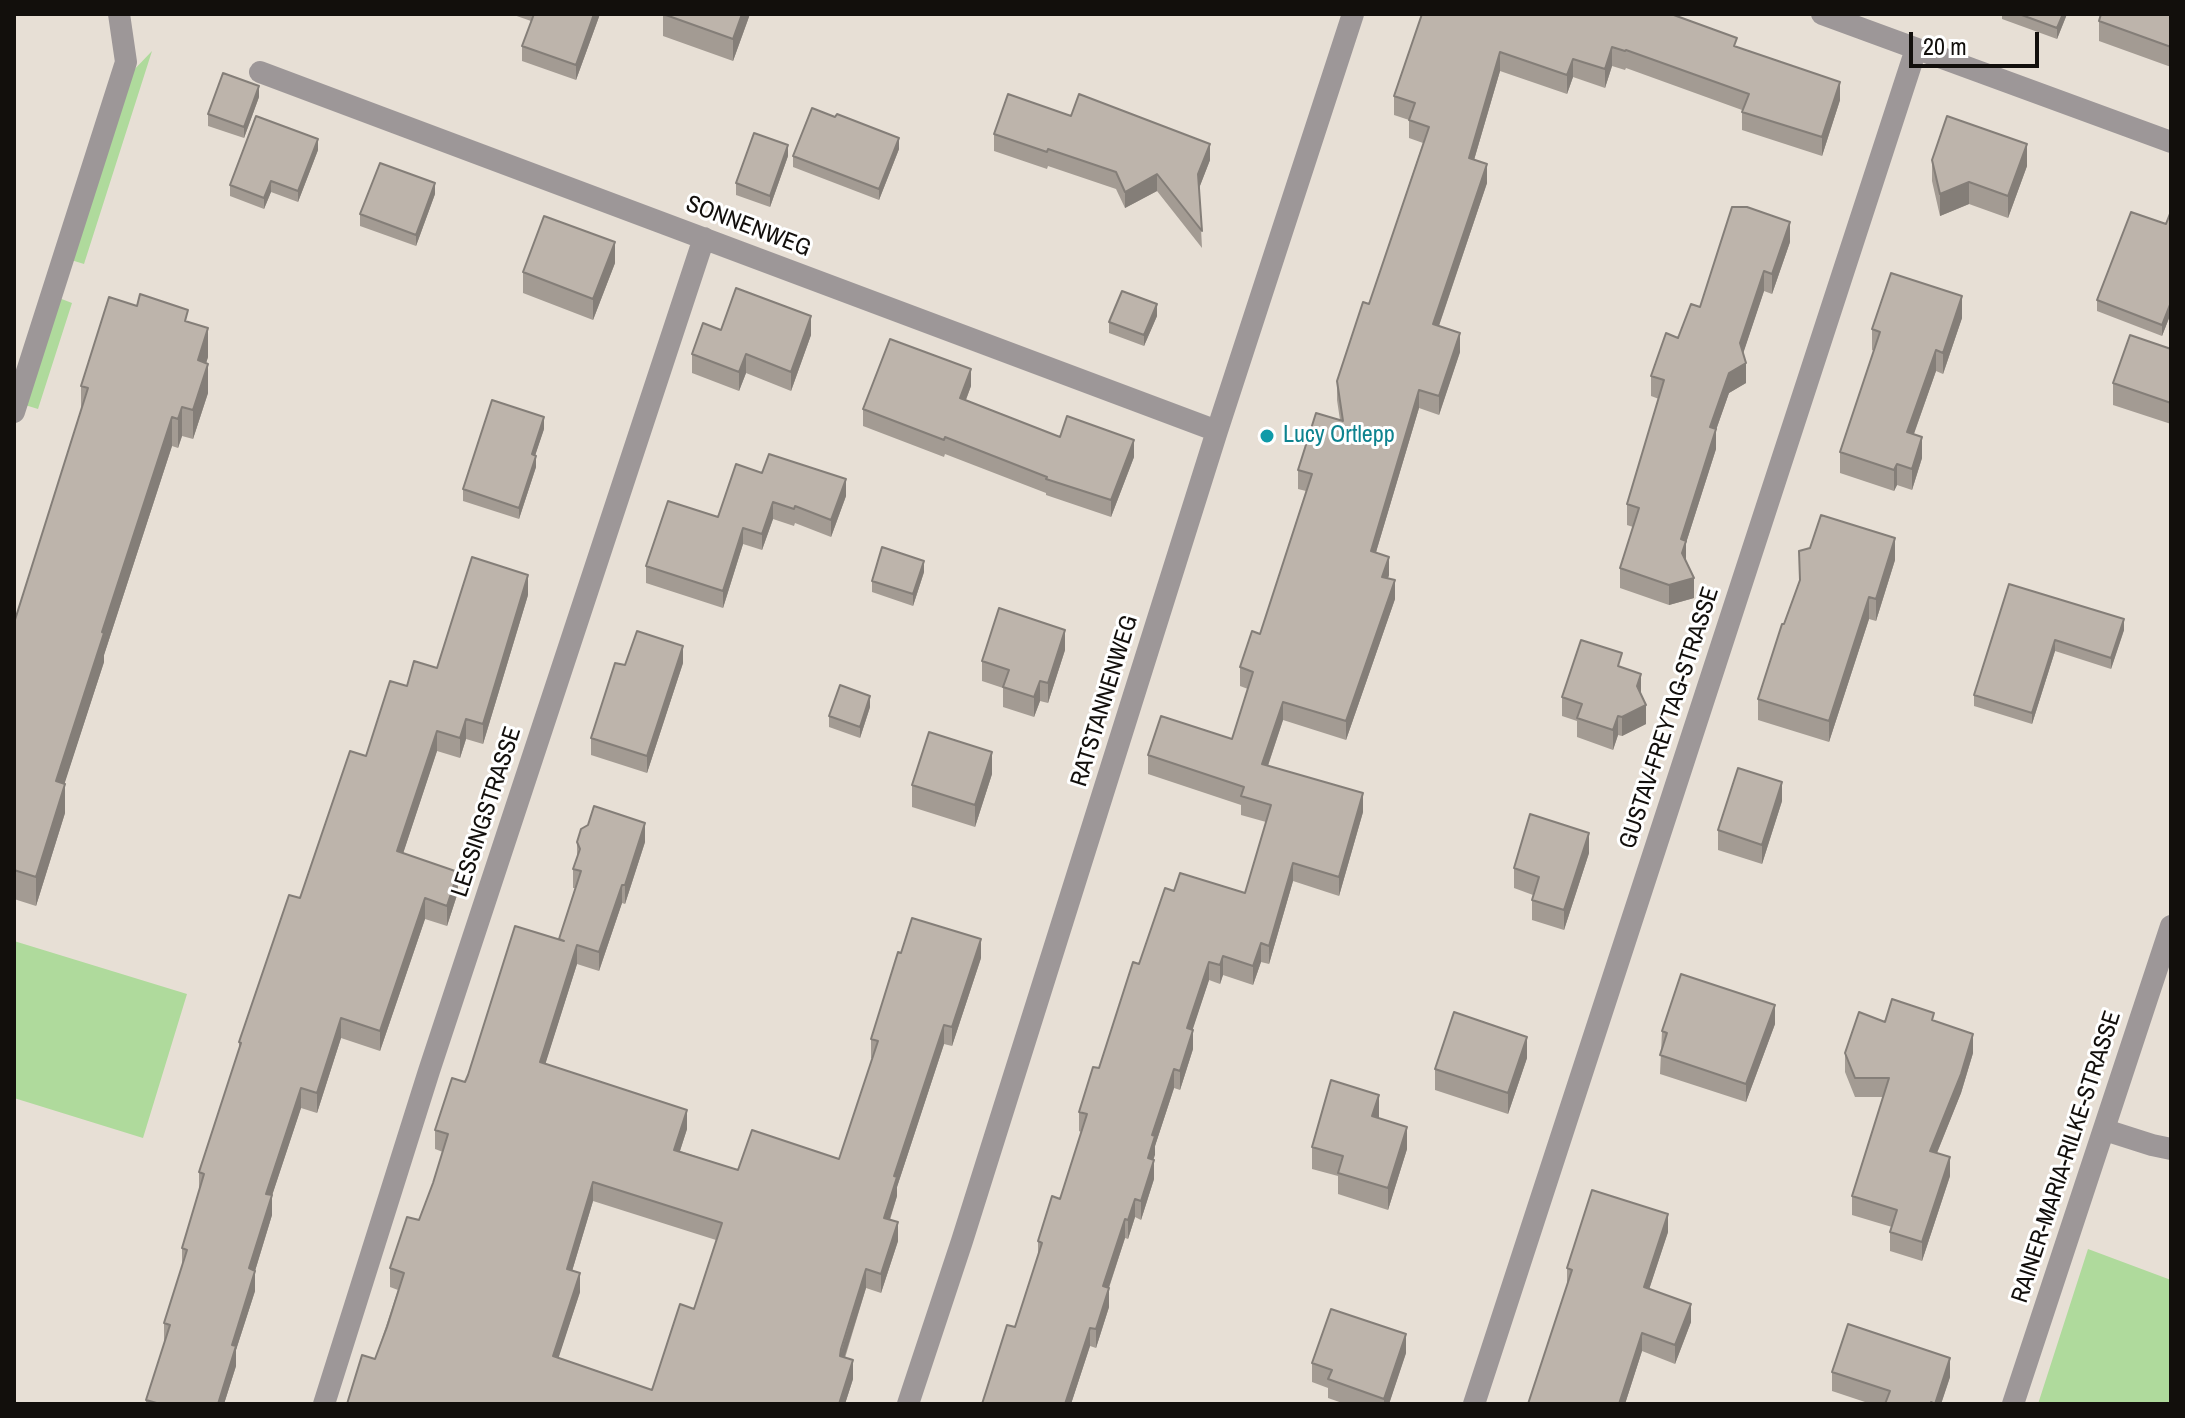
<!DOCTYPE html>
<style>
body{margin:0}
#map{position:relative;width:2185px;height:1418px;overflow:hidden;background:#e7dfd5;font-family:"Archivo Narrow",sans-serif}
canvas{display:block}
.frame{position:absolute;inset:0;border:16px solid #120f0c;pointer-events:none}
.scale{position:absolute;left:1909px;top:32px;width:130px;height:36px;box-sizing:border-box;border:4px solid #120f0c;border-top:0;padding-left:10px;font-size:24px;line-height:28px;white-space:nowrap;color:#120f0c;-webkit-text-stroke:6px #fff;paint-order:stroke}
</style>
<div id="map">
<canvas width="2185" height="1418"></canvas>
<div class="frame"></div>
<div class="scale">20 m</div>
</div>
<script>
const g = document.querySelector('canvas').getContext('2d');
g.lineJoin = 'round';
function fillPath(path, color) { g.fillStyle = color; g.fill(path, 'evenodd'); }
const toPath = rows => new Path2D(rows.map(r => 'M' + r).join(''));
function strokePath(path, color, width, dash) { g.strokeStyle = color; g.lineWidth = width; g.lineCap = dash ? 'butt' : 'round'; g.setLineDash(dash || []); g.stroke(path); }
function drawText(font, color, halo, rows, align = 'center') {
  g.font = font + ' "Archivo Narrow",sans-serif'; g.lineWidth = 6; g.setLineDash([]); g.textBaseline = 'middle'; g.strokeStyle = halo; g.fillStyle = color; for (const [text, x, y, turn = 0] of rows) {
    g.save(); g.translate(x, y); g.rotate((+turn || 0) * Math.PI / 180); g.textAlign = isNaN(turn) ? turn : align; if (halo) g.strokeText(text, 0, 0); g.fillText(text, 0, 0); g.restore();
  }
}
fillPath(toPath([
 [152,51,84,264,71,260,130,74],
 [59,298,72,303,38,409,25,405],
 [14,941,187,994,143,1138,14,1098],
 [2088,1249,2171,1280,2171,1404,2038,1404]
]), '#afda9c');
strokePath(toPath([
 [1822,14,2171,142],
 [260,72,1217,431],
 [14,412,126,62,119,14],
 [2105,1130,2152,1145,2171,1149],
 [324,1404,429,1071,704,238],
 [908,1404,962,1241,1217,431,1353,14],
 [1474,1404,1916,49],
 [2013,1404,2171,926]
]), '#9d9798', 22);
fillPath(toPath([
 [511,14,600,14,576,80,522,61,522,46,531,21],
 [663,14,750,14,733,61,663,36],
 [1422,14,1737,47,1840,100,1822,156,1742,130,1742,110,1626,68,1625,70,1612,66,1605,88,1573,77,1567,94,1500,71,1474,160,1487,183,1439,326,1460,352,1439,415,1419,408,1376,552,1389,575,1388,578,1395,599,1346,740,1283,720,1268,766,1363,812,1339,896,1293,881,1269,964,1261,962,1253,985,1223,975,1220,984,1209,980,1192,1030,1193,1049,1180,1090,1174,1088,1155,1146,1153,1159,1154,1179,1141,1220,1135,1217,1128,1239,1125,1238,1109,1288,1109,1307,1096,1348,1090,1346,1071,1404,982,1404,1015,1327,1038,1255,1038,1241,1060,1199,1081,1132,1079,1131,1079,1112,1099,1068,1139,964,1174,891,1245,893,1266,822,1241,815,1241,805,1148,774,1148,755,1232,739,1248,689,1240,686,1240,667,1260,634,1306,491,1298,489,1298,470,1340,420,1337,400,1337,381,1369,304,1423,143,1409,138,1409,120,1394,115,1394,96],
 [2002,14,2067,14,2057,39,2002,19],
 [2171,14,2171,67,2099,41,2099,21],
 [259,97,244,138,208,126,208,114],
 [1071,116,1210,160,1199,188,1202,248,1157,191,1125,208,1116,189,1048,166,1047,169,994,151,994,134],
 [899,149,879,200,793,167,793,156],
 [318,150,298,202,271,192,264,209,230,196,230,185],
 [788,156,770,207,736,195,736,183],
 [1932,160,2027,166,2008,218,1969,204,1940,216,1932,181],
 [435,194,416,246,360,226,360,214],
 [2171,211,2171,313,2162,336,2097,311,2097,300,2166,224],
 [1790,242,1772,294,1764,291,1743,353,1746,383,1729,393,1716,430,1716,449,1686,543,1686,561,1694,598,1669,605,1620,588,1620,568,1633,527,1627,525,1627,504,1659,399,1651,396,1651,376,1700,307],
 [615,263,593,320,523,293,523,272],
 [1157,316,1144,346,1109,333,1109,322],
 [1962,318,1943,374,1936,371,1914,434,1922,458,1912,490,1897,485,1894,491,1840,473,1840,452,1874,351,1872,350,1872,329],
 [188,322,208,357,206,363,208,393,193,439,182,436,178,448,172,446,104,655,104,662,64,784,65,813,36,906,14,899,14,623,81,412,81,386],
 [721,330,811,335,791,391,746,373,739,391,692,373,692,354],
 [2171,349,2171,424,2113,405,2113,383],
 [971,386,966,400,1060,437,1134,457,1111,517,1046,495,1046,493,945,454,944,457,863,426,863,409],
 [544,429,535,455,536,467,519,519,463,501,463,489],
 [762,473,846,496,831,537,795,523,794,526,773,519,762,550,743,544,723,608,646,583,646,566,718,517],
 [1799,551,1895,560,1876,621,1869,619,1829,742,1758,720,1758,699,1799,582],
 [924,572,913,606,872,592,872,581],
 [2009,584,2124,630,2111,669,2055,651,2032,724,1974,706,1974,695],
 [528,595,483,744,466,739,460,758,437,751,403,853,458,892,447,926,425,919,380,1051,341,1038,317,1113,301,1108,272,1195,272,1215,255,1271,255,1291,236,1350,236,1366,224,1404,146,1404,146,1400,164,1343,164,1323,182,1267,182,1248,199,1192,199,1172,239,1049,239,1042,300,898,366,756,407,686,437,668],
 [1065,650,1048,703,1040,701,1034,717,1003,707,1003,688,982,681,982,661],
 [683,663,647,773,591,755,591,738,625,665],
 [1622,667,1641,694,1646,724,1622,736,1618,735,1613,750,1577,737,1577,721,1562,716,1562,697],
 [870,707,860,738,829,727,829,716],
 [992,774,975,827,912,807,912,785],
 [1782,801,1762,864,1718,850,1718,830],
 [577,842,645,842,625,904,622,903,599,971,577,964,545,1064,687,1129,680,1151,738,1170,839,1159,873,1058,871,1058,871,1039,981,958,952,1046,944,1044,897,1187,897,1196,890,1220,898,1241,881,1293,866,1288,845,1358,853,1379,845,1404,347,1404,375,1359,398,1290,390,1287,390,1268,419,1220,433,1183,443,1152,435,1149,435,1130,465,1082,559,939,575,888,573,888,573,869,577,859],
 [593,1201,716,1240,694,1309,652,1390,558,1358,580,1292,572,1271],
 [1589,853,1564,930,1532,920,1532,900,1533,895,1514,888,1514,868],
 [1934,1021,1973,1053,1961,1093,1937,1153,1950,1176,1922,1261,1890,1251,1890,1232,1892,1227,1852,1215,1852,1196,1883,1097,1855,1097,1845,1072,1845,1053,1885,1022],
 [1775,1024,1746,1102,1660,1074,1662,1031],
 [1527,1058,1508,1114,1435,1090,1435,1069],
 [1379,1117,1378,1118,1407,1149,1388,1210,1338,1194,1338,1176,1312,1169,1312,1147],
 [1668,1232,1649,1289,1691,1322,1675,1364,1642,1351,1625,1404,1528,1404,1567,1287,1567,1268],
 [1406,1353,1389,1404,1345,1404,1328,1398,1328,1388,1312,1382,1312,1363],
 [1832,1372,1950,1377,1941,1404,1871,1404,1832,1391]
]), '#a39b93');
fillPath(toPath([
 [594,14,600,14,576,80,576,65],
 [742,14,750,14,733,61,733,39],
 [2063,14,2067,14,2057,39,2057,28],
 [1612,47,1612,66,1605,88,1605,69],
 [1500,52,1500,71,1469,177,1469,158],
 [1573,59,1573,77,1567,94,1567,75],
 [1840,82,1840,100,1822,156,1822,137],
 [259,86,259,97,244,138,244,127],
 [899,138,899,149,879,200,879,189],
 [318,139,318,150,298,202,298,191],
 [1210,144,1210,160,1198,191,1198,174],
 [2027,144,2027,166,2008,218,2008,196],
 [788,145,788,156,770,207,770,196],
 [1487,164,1487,183,1433,343,1433,324],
 [1157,174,1157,191,1125,208,1125,192],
 [271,181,271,192,264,209,264,198],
 [1969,182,1969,204,1940,216,1940,194],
 [435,183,435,194,416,246,416,235],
 [1790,222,1790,242,1772,294,1772,274],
 [615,242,615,263,593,320,593,299],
 [1764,271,1764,291,1740,363,1740,343],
 [1962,296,1962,318,1943,374,1943,353],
 [2171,302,2171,313,2162,336,2162,325],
 [1157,304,1157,316,1144,346,1144,335],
 [811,316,811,335,791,391,791,372],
 [208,328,208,357,198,389,198,360],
 [1460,333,1460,352,1439,415,1439,396],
 [1936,350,1936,371,1907,453,1907,432],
 [746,354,746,373,739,391,739,372],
 [1746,363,1746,383,1729,393,1716,430,1716,449,1686,543,1686,562,1682,573,1681,539,1710,427,1729,373],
 [208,364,208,393,193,439,193,410],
 [971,369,971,386,960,415,960,398],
 [1419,390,1419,408,1371,569,1371,551],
 [182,407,182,436,178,448,178,419],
 [172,417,172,446,104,655,104,662,56,810,56,781,102,632],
 [544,417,544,429,532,465,532,454],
 [1922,437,1922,458,1912,490,1912,469],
 [1134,440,1134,457,1111,517,1111,500],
 [536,456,536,467,519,519,519,508],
 [1897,464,1897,485,1894,491,1894,470],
 [846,479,846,496,831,537,831,520],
 [773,502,773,519,762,550,762,534],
 [743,528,743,544,723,608,723,591],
 [1895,538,1895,560,1876,621,1876,599],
 [1389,557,1389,575,1382,596,1382,577],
 [924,561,924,572,913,606,913,594],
 [528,575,528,595,483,744,483,724],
 [1694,578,1694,598,1669,605,1669,585],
 [1395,580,1395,599,1346,740,1346,721],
 [1869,597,1869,619,1829,742,1829,721],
 [2124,619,2124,630,2111,669,2111,658],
 [1065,630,1065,650,1048,703,1048,683],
 [2055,640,2055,651,2032,724,2032,713],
 [683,646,683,663,647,773,647,756],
 [1641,674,1641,693,1637,705,1637,686],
 [1040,681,1040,701,1034,717,1034,697],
 [870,696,870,707,860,738,860,727],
 [1283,702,1283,720,1262,783,1262,764],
 [1646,705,1646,724,1622,736,1622,717],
 [1618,716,1618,735,1613,750,1613,730],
 [466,719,466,739,460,758,460,738],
 [437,731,437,751,397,872,397,851],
 [992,752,992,774,975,827,975,805],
 [1782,782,1782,801,1762,864,1762,845],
 [65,784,65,813,36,906,36,877],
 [1363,793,1363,812,1339,896,1339,877],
 [645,823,645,842,625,904,625,885],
 [1589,833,1589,853,1564,930,1564,910],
 [1293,863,1293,881,1269,964,1269,946],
 [458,872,458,892,447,926,447,906],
 [622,885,622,903,599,971,599,952],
 [425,898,425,919,380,1051,380,1031],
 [981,939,981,958,952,1046,952,1027],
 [1261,943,1261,962,1253,985,1253,966],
 [577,945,577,964,540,1081,540,1062],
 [1223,956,1223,975,1220,984,1220,965],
 [1209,962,1209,980,1187,1047,1187,1028],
 [1775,1005,1775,1024,1746,1102,1746,1084],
 [341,1018,341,1038,317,1113,317,1093],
 [944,1025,944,1044,897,1187,897,1196,884,1237,884,1218,894,1176],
 [1193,1030,1193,1049,1180,1090,1180,1071],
 [1973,1034,1973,1053,1961,1093,1930,1170,1930,1151],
 [1527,1037,1527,1058,1508,1114,1508,1093],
 [1174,1069,1174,1088,1155,1146,1155,1155,1148,1176,1148,1158,1152,1135],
 [301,1088,301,1108,266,1214,266,1194],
 [1379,1095,1379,1117,1372,1138,1372,1116],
 [687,1110,687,1129,674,1169,674,1150],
 [1407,1127,1407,1149,1388,1210,1388,1188],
 [1950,1157,1950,1176,1922,1261,1922,1242],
 [1154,1160,1154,1179,1141,1220,1141,1201],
 [593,1182,593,1201,567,1288,567,1269],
 [272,1195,272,1215,255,1271,255,1291,236,1350,236,1366,224,1404,218,1404,249,1268],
 [1135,1199,1135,1217,1128,1239,1128,1220],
 [1668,1214,1668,1232,1644,1305,1644,1287],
 [1125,1219,1125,1238,1103,1305,1103,1286],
 [898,1222,898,1241,881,1293,881,1274],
 [866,1269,866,1288,841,1368,840,1356],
 [580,1273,580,1292,553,1375,553,1356],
 [1109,1288,1109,1307,1096,1348,1096,1329],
 [1691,1304,1691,1322,1675,1364,1675,1345],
 [1090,1328,1090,1346,1071,1404,1065,1404],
 [1642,1333,1642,1351,1625,1404,1619,1404],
 [1406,1334,1406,1353,1389,1404,1384,1404,1384,1399],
 [1950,1358,1950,1377,1941,1404,1935,1404],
 [853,1360,853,1379,845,1404,839,1404]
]), '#847e78');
const building = toPath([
 [534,14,594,14,576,65,522,46,534,14],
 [663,14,742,14,733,39,663,14],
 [1422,14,1671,14,1737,38,1734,46,1840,82,1822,137,1742,112,1749,94,1626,50,1625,51,1612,47,1605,69,1573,59,1567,75,1500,52,1469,158,1487,164,1433,324,1460,333,1439,396,1419,390,1371,551,1389,557,1382,577,1395,580,1346,721,1283,702,1262,764,1363,793,1339,877,1293,863,1269,946,1261,943,1253,966,1223,956,1220,965,1209,962,1187,1028,1193,1030,1180,1071,1174,1069,1152,1135,1155,1136,1148,1158,1154,1160,1141,1201,1135,1199,1128,1220,1125,1219,1103,1286,1109,1288,1096,1329,1090,1328,1065,1404,982,1404,1007,1325,1015,1327,1042,1243,1038,1241,1052,1196,1060,1199,1087,1114,1079,1112,1093,1067,1099,1068,1133,962,1139,964,1165,888,1174,891,1180,873,1245,893,1271,805,1241,796,1244,787,1148,755,1161,716,1232,739,1253,672,1240,667,1252,631,1260,634,1312,474,1298,470,1316,413,1343,421,1337,381,1363,302,1369,304,1429,127,1409,120,1415,103,1394,96,1422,14],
 [2019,14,2063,14,2057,28,2019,14],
 [2101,14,2171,14,2171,47,2099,21,2101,14],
 [223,73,259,86,244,127,208,114,223,73],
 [1008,94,1071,116,1079,94,1210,144,1198,174,1202,231,1157,174,1125,192,1116,172,1048,149,1047,152,994,134,1008,94],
 [812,108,835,117,837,114,899,138,879,189,793,156,812,108],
 [256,116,318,139,298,191,271,181,264,198,230,185,256,116],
 [1947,116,2027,144,2008,196,1969,182,1940,194,1932,160,1947,116],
 [754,133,788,145,770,196,736,183,754,133],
 [380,163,435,183,416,235,360,214,380,163],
 [1732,207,1747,207,1790,222,1772,274,1764,271,1740,343,1746,363,1729,373,1710,427,1716,429,1681,539,1686,541,1682,553,1694,578,1669,585,1620,568,1639,508,1627,504,1664,380,1651,376,1666,333,1678,338,1691,304,1700,307,1732,207],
 [2171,211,2171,302,2162,325,2097,300,2131,212,2166,224,2171,211],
 [544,216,615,242,593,299,523,272,544,216],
 [1891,273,1962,296,1943,353,1936,350,1907,432,1922,437,1912,469,1897,464,1894,470,1840,452,1880,332,1872,329,1891,273],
 [736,288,811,316,791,372,746,354,739,372,692,354,703,323,721,330,736,288],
 [1122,291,1157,304,1144,335,1109,322,1122,291],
 [140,294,188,310,185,321,208,328,198,360,208,364,193,410,182,407,178,419,172,417,102,632,104,633,56,781,65,784,36,877,14,870,14,623,88,388,81,386,109,297,137,306,140,294],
 [2130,335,2171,349,2171,403,2113,383,2130,335],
 [890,339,971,369,960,398,1060,437,1067,416,1134,440,1111,500,1046,479,1047,477,945,437,944,440,863,409,890,339],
 [492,400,544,417,532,454,536,456,519,508,463,489,492,400],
 [769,454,846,479,831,520,795,506,794,509,773,502,762,534,743,528,723,591,646,566,668,501,718,517,736,464,762,473,769,454],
 [1821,515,1895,538,1876,599,1869,597,1829,721,1758,699,1782,624,1784,624,1800,580,1799,551,1810,548,1821,515],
 [882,547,924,561,913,594,872,581,882,547],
 [472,557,528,575,483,724,466,719,460,738,437,731,397,851,458,872,447,906,425,898,380,1031,341,1018,317,1093,301,1088,266,1194,272,1195,249,1268,255,1271,232,1345,236,1346,218,1404,160,1404,146,1400,170,1325,164,1323,187,1250,182,1248,204,1174,199,1172,241,1043,239,1042,289,895,300,898,350,751,366,756,390,681,407,686,414,661,437,668,472,557],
 [2009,584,2124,619,2111,658,2055,640,2032,713,1974,695,2009,584],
 [999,608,1065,630,1048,683,1040,681,1034,697,1003,687,1009,670,982,661,999,608],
 [637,631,683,646,647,756,591,738,615,663,625,665,637,631],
 [1581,640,1622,653,1618,666,1641,674,1637,686,1646,705,1622,717,1618,716,1613,730,1577,718,1582,704,1562,697,1581,640],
 [840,685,870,696,860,727,829,716,840,685],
 [929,732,992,752,975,805,912,785,929,732],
 [1738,768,1782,782,1762,845,1718,830,1738,768],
 [594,806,645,823,625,885,622,885,599,952,577,945,540,1062,687,1110,674,1150,738,1170,752,1130,839,1159,878,1041,871,1039,898,952,901,953,912,918,981,939,952,1027,944,1025,894,1176,897,1177,884,1218,898,1222,881,1274,866,1269,841,1349,840,1356,853,1360,839,1404,347,1404,362,1355,375,1359,387,1327,404,1273,390,1268,407,1217,419,1220,433,1183,448,1134,435,1130,452,1078,465,1082,468,1075,515,926,564,941,559,939,581,871,573,869,580,849,577,842,581,829,588,825,594,806],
 [593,1182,722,1223,694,1309,680,1304,652,1390,553,1356,580,1273,567,1269,593,1182],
 [1530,814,1589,833,1564,910,1532,900,1539,877,1514,868,1530,814],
 [1681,974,1775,1005,1746,1084,1660,1055,1667,1033,1662,1031,1681,974],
 [1892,999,1934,1013,1932,1020,1973,1034,1961,1074,1930,1151,1950,1157,1922,1242,1890,1232,1897,1210,1852,1196,1889,1078,1855,1078,1845,1053,1859,1012,1885,1022,1892,999],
 [1454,1012,1527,1037,1508,1093,1435,1069,1454,1012],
 [1331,1080,1379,1095,1372,1116,1407,1127,1388,1188,1338,1173,1343,1156,1312,1147,1331,1080],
 [1592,1190,1668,1214,1644,1287,1691,1304,1675,1345,1642,1333,1619,1404,1528,1404,1572,1270,1567,1268,1592,1190],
 [1331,1309,1406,1334,1384,1399,1328,1379,1332,1370,1312,1363,1331,1309],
 [1848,1324,1950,1358,1935,1404,1931,1402,1930,1404,1885,1404,1890,1391,1832,1372,1848,1324]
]);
fillPath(building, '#bdb4ab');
strokePath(building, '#847e78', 2);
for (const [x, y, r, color] of [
 [1267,436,8,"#0f9aa8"]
]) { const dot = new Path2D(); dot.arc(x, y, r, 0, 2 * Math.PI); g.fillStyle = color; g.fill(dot); strokePath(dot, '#fff', 3); }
drawText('24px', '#120f0c', '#fff', [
 ["SONNENWEG",748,227,21],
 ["RATSTANNENWEG",1105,701,-73],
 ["GUSTAV-FREYTAG-STRASSE",1670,718,-72],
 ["LESSINGSTRASSE",487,812,-72],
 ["RAINER-MARIA-RILKE-STRASSE",2067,1157,-72]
]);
drawText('24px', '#0d838f', '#fff', [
 ["Lucy Ortlepp",1283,436]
], 'left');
</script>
